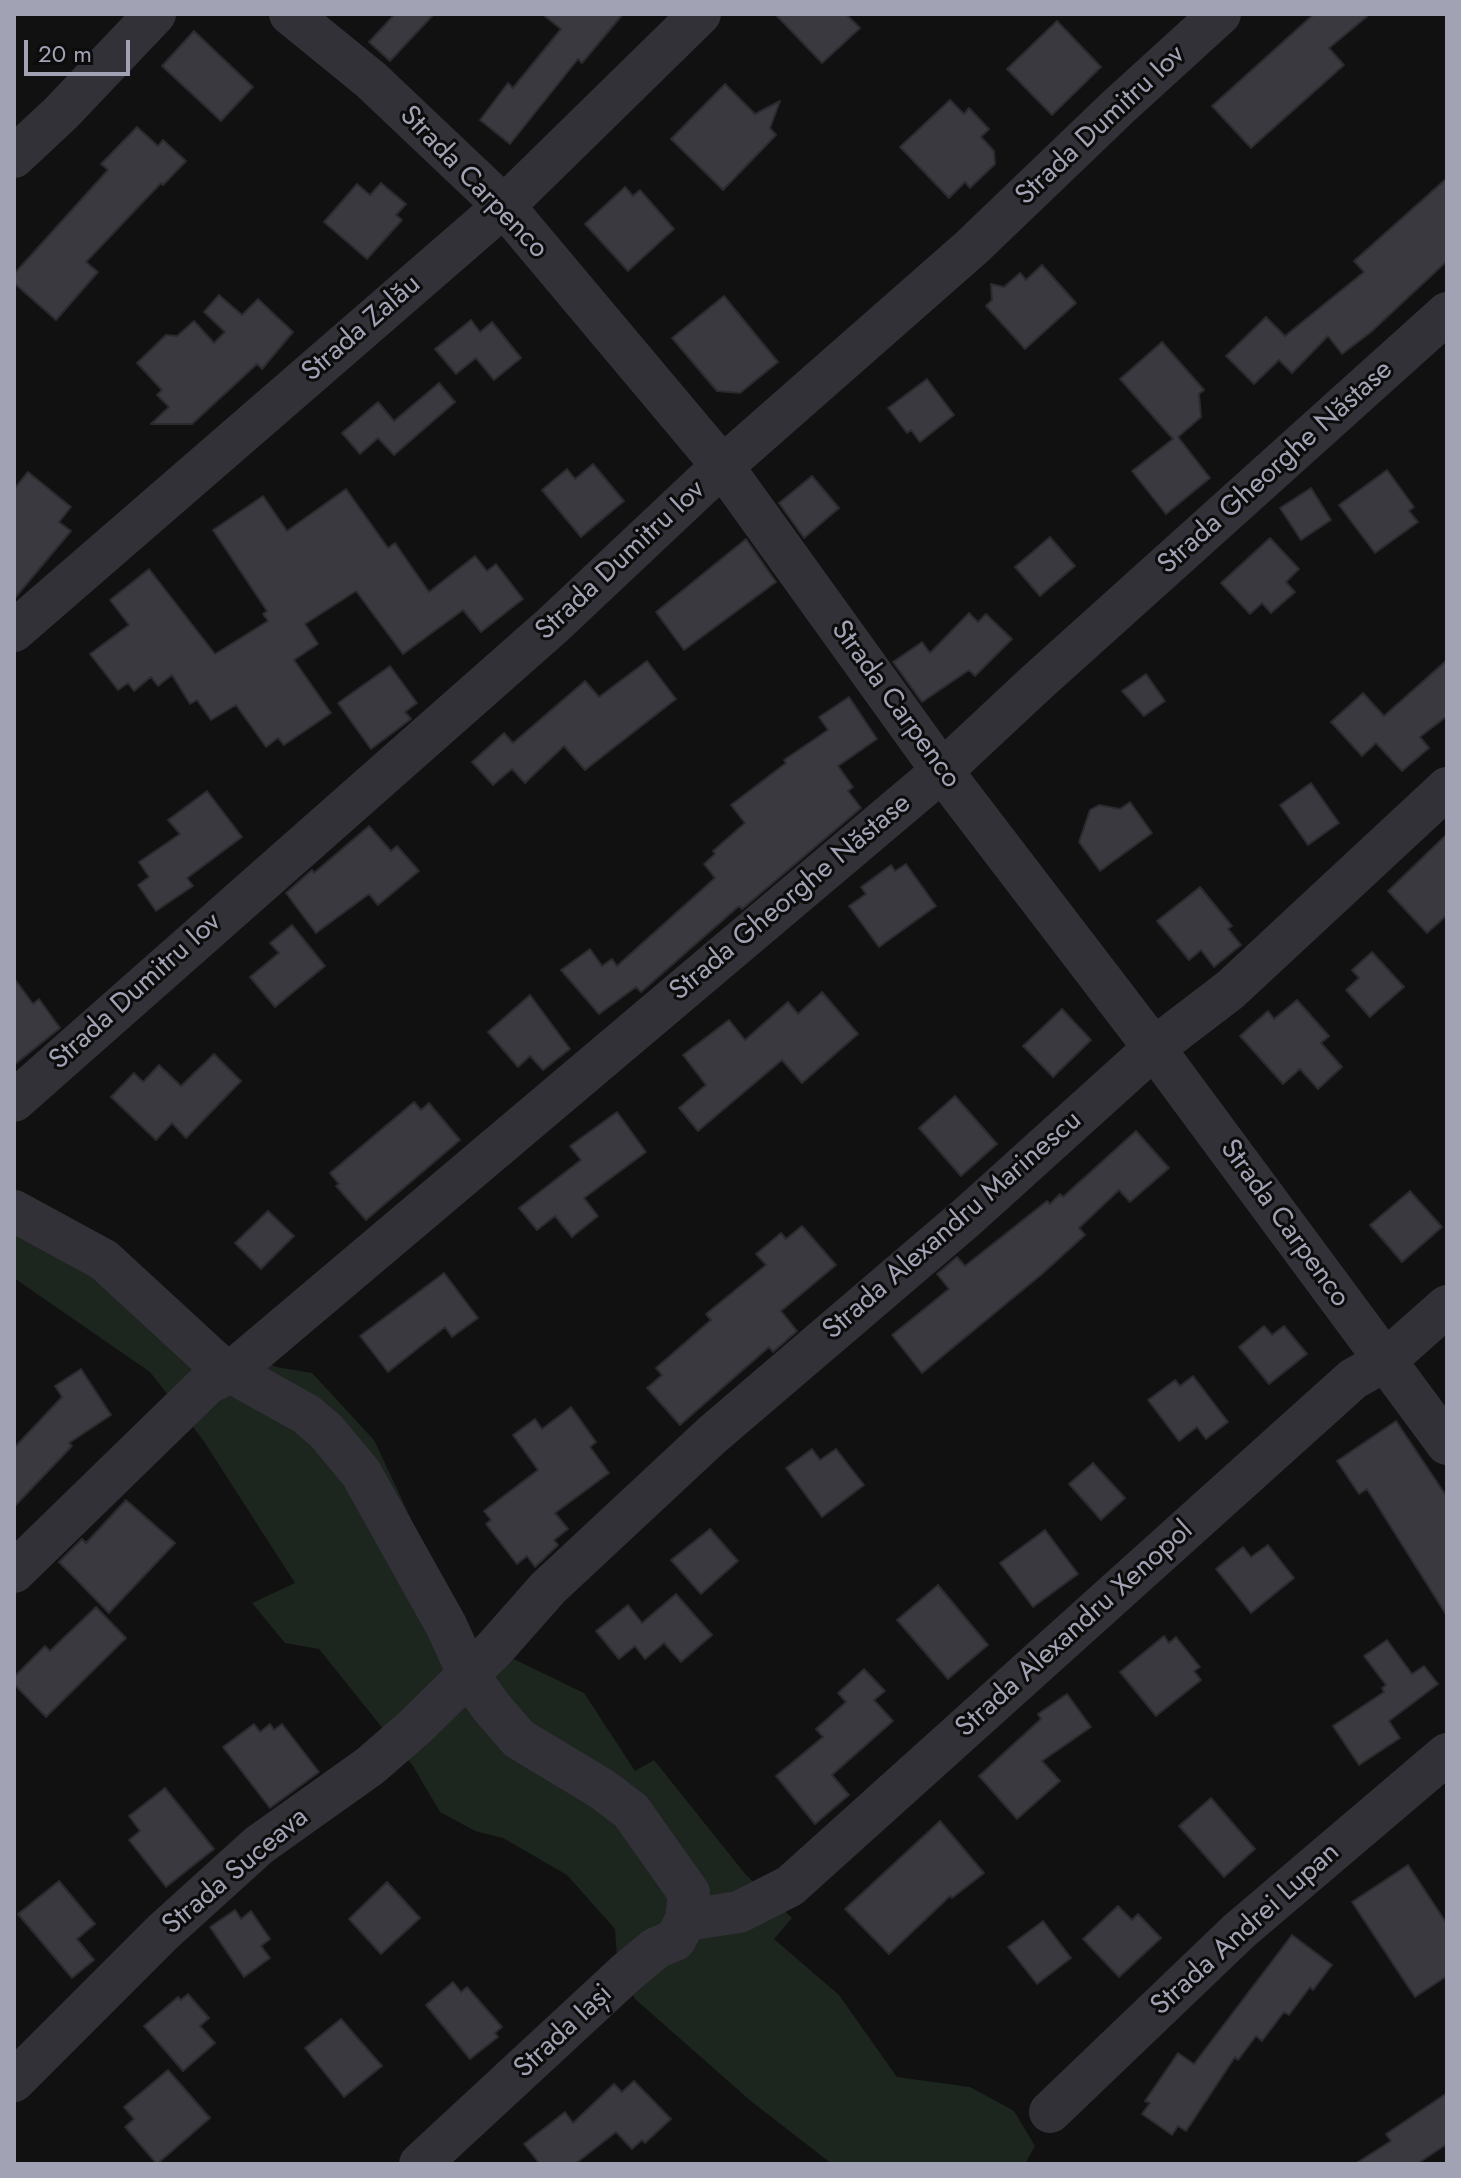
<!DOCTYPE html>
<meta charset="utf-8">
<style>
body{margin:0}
#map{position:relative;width:1461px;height:2178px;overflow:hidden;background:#111112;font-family:Jost,sans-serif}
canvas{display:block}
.frame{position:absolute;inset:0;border:16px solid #a1a3b4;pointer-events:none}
.scale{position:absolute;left:24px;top:40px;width:106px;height:36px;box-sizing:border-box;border:4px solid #a1a3b4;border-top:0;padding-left:10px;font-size:24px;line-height:28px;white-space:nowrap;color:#a1a3b4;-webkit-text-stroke:6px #0c0c0d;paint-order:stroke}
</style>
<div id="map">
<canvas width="1461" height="2178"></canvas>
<div class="frame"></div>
<div class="scale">20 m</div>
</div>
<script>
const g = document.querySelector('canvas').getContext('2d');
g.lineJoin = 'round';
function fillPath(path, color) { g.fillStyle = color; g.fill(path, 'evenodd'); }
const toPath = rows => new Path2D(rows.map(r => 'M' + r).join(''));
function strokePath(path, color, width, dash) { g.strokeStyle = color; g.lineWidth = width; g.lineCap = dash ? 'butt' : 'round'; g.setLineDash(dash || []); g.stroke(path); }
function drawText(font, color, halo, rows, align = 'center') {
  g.font = font + ' Jost,sans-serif'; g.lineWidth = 6; g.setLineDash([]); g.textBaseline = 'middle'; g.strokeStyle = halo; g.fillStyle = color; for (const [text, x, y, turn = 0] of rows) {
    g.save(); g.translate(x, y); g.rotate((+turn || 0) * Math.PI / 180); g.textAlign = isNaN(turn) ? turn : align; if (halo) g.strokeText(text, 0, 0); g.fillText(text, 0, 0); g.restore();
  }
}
fillPath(toPath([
 [14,1193,221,1342,276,1367,312,1373,374,1440,466,1636,584,1693,635,1771,654,1760,746,1875,792,1918,774,1939,839,1995,897,2077,970,2087,1014,2111,1035,2146,1025,2164,832,2164,752,2102,635,1999,617,1958,615,1929,567,1875,503,1838,475,1831,440,1812,413,1766,319,1649,285,1643,252,1603,295,1583,203,1440,150,1372,14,1278]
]), '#1d251f');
const building = toPath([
 [395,14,434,14,390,61,369,42,395,14],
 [542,14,623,14,582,63,578,59,510,144,480,120,508,83,513,88,561,29,542,14],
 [775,14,846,14,860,28,822,63,775,14],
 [1314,14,1370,14,1329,48,1344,65,1251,148,1212,106,1314,14],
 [1057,21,1101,67,1052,115,1007,69,1057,21],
 [194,31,253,87,221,121,162,66,194,31],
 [725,84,755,114,780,101,770,128,776,135,723,190,671,139,725,84],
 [950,100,964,114,969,108,989,129,981,137,994,151,995,164,970,188,965,182,949,198,900,147,950,100],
 [137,127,158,146,163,140,186,161,163,185,161,183,86,262,98,272,56,320,14,283,14,274,108,170,101,164,137,127],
 [1447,178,1447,261,1371,332,1342,354,1328,336,1292,373,1279,360,1254,384,1226,356,1266,317,1285,336,1364,272,1354,261,1447,178],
 [381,183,406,204,396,215,402,220,367,259,324,222,357,184,370,195,381,183],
 [625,187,633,196,640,190,674,229,628,271,585,224,625,187],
 [1042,265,1076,303,1025,349,986,306,992,300,991,284,1004,287,1020,273,1026,280,1042,265],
 [219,295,242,315,258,299,293,332,262,369,257,364,192,424,151,424,169,407,157,395,162,390,137,363,166,335,177,336,194,321,214,343,225,332,204,312,219,295],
 [724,296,778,362,740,393,717,391,672,338,724,296],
 [471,320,480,332,492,322,521,358,494,380,476,358,456,374,435,349,471,320],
 [1162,342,1204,390,1199,394,1201,417,1178,437,1210,478,1166,514,1132,471,1173,439,1120,379,1162,342],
 [927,379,954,415,920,442,911,430,907,433,888,408,927,379],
 [439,383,455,402,394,455,378,438,360,454,342,433,378,402,394,421,439,383],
 [593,464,624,501,581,537,542,490,567,469,575,479,593,464],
 [1387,470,1414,507,1409,511,1418,522,1375,553,1339,505,1387,470],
 [28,472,71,507,59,522,71,531,14,599,14,489,28,472],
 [812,476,839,508,804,538,779,503,812,476],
 [1311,488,1331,520,1301,540,1280,508,1311,488],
 [346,489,388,548,395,543,429,592,475,556,487,571,496,564,523,599,481,632,463,610,403,654,356,591,305,624,318,644,294,660,331,713,284,745,278,738,266,747,236,705,211,720,197,700,190,704,172,675,158,686,151,677,134,691,128,683,118,690,90,654,129,625,110,600,149,569,215,654,268,621,263,614,267,611,213,530,263,496,287,531,346,489],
 [1050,537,1075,566,1040,596,1015,567,1050,537],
 [1270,538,1299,569,1286,582,1295,592,1271,613,1262,603,1250,614,1221,583,1270,538],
 [746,539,776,582,684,650,656,612,746,539],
 [969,613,978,622,986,614,1012,639,975,676,969,670,922,702,893,662,922,642,930,653,969,613],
 [1447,660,1447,716,1420,737,1429,748,1402,771,1376,743,1362,756,1331,722,1363,693,1384,716,1447,660],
 [647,661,676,699,585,770,564,746,525,783,512,769,493,785,472,762,504,733,513,743,585,681,599,697,647,661],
 [390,666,417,703,405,712,411,719,371,749,338,703,390,666],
 [1146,674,1165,701,1144,716,1122,691,1146,674],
 [849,697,877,739,838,766,853,787,848,791,861,808,742,909,739,906,641,992,636,987,599,1014,561,970,590,949,602,966,612,959,617,966,715,878,704,864,715,854,713,851,745,823,731,805,786,763,784,760,828,730,819,717,849,697],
 [1311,783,1339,823,1308,845,1280,805,1311,783],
 [207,791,242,837,187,878,193,886,156,911,138,885,149,877,139,862,180,834,168,820,207,791],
 [1130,802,1152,833,1100,871,1079,842,1090,810,1099,805,1120,809,1130,802],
 [369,826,391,851,397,846,419,871,378,905,369,894,316,933,286,893,312,870,314,873,369,826],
 [1447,834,1447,915,1427,933,1388,891,1447,834],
 [906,864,936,906,879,947,849,906,866,894,861,887,891,865,895,871,906,864],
 [1200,887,1232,926,1228,929,1241,945,1214,967,1201,950,1189,960,1157,921,1200,887],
 [292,925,325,966,275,1007,250,977,279,953,270,943,292,925],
 [1372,952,1404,987,1370,1017,1346,990,1359,978,1352,970,1372,952],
 [14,978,33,1004,39,999,60,1028,14,1065,14,978],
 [822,992,858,1034,802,1083,782,1060,698,1131,679,1108,706,1085,683,1055,729,1020,745,1040,788,1002,798,1014,822,992],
 [530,995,570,1049,543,1070,530,1056,518,1067,488,1032,530,995],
 [1297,1000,1329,1036,1321,1043,1342,1067,1318,1089,1300,1069,1283,1084,1240,1036,1268,1011,1274,1019,1297,1000],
 [1062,1009,1091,1040,1053,1077,1023,1046,1062,1009],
 [214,1054,241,1081,186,1138,172,1123,156,1140,111,1097,134,1073,143,1082,159,1065,181,1086,214,1054],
 [955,1096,997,1144,961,1176,919,1128,955,1096],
 [414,1102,421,1110,429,1103,460,1140,366,1220,336,1186,339,1184,330,1173,414,1102],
 [617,1112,646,1152,584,1198,598,1216,572,1237,555,1216,537,1230,519,1208,581,1160,570,1146,617,1112],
 [1136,1131,1169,1168,1130,1202,1119,1190,1079,1228,1085,1235,1042,1274,922,1373,892,1335,949,1289,937,1274,957,1257,965,1266,1047,1201,1050,1204,1060,1194,1063,1197,1136,1131],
 [1410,1191,1442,1227,1402,1262,1370,1225,1410,1191],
 [268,1211,294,1236,261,1269,235,1243,268,1211],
 [802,1226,836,1265,781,1311,797,1331,773,1352,769,1347,680,1425,647,1388,662,1375,656,1368,711,1320,706,1314,766,1265,756,1254,781,1233,786,1239,802,1226],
 [444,1273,478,1318,452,1337,445,1327,388,1372,360,1336,444,1273],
 [1264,1326,1272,1335,1284,1326,1307,1354,1269,1384,1239,1347,1264,1326],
 [81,1369,111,1415,69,1443,72,1446,14,1507,14,1448,62,1397,55,1386,81,1369],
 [1193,1376,1228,1422,1206,1439,1197,1427,1179,1441,1148,1400,1175,1380,1180,1386,1193,1376],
 [571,1407,596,1442,590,1447,609,1473,555,1513,568,1529,554,1540,558,1545,535,1567,527,1556,517,1564,486,1524,491,1520,484,1511,538,1470,513,1435,535,1419,542,1429,571,1407],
 [1396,1421,1447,1497,1447,1616,1367,1489,1359,1494,1337,1461,1396,1421],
 [812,1449,820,1460,836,1449,864,1485,822,1517,786,1468,812,1449],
 [1093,1463,1125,1498,1101,1520,1069,1484,1093,1463],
 [126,1500,175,1543,109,1613,59,1562,82,1539,86,1543,126,1500],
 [710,1529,738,1561,701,1594,671,1560,710,1529],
 [1045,1530,1078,1574,1033,1607,1000,1563,1045,1530],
 [1268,1545,1294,1578,1251,1613,1216,1569,1243,1547,1251,1557,1268,1545],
 [938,1585,988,1645,948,1679,897,1620,938,1585],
 [676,1594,712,1635,681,1662,664,1643,645,1659,635,1646,619,1659,596,1631,628,1605,642,1623,676,1594],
 [96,1607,126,1638,46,1717,14,1684,14,1677,45,1646,50,1651,96,1607],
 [1164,1636,1169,1643,1176,1637,1200,1667,1194,1671,1201,1680,1156,1716,1120,1672,1164,1636],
 [1387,1640,1412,1674,1424,1666,1438,1684,1389,1721,1400,1738,1359,1765,1333,1726,1384,1692,1382,1688,1386,1685,1364,1656,1387,1640],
 [864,1669,885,1691,874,1700,893,1721,832,1775,849,1795,815,1824,776,1776,823,1737,816,1729,846,1702,838,1693,864,1669],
 [1067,1694,1091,1727,1042,1761,1060,1781,1017,1819,979,1776,1041,1719,1038,1714,1067,1694],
 [254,1724,260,1732,270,1724,274,1730,282,1724,319,1772,270,1808,223,1747,254,1724],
 [165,1788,214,1849,166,1887,129,1840,140,1831,129,1816,165,1788],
 [1211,1798,1255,1849,1224,1877,1179,1826,1211,1798],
 [940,1821,984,1873,952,1898,950,1896,889,1954,845,1909,940,1821],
 [1408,1865,1447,1924,1447,1976,1415,1997,1352,1902,1408,1865],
 [59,1881,95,1924,77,1939,94,1960,72,1978,18,1914,59,1881],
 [387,1882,420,1918,381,1954,349,1919,387,1882],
 [1118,1906,1132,1920,1138,1914,1161,1938,1119,1977,1083,1939,1118,1906],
 [235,1910,241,1919,251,1911,270,1939,261,1946,270,1958,244,1977,210,1927,235,1910],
 [1043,1921,1071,1958,1037,1984,1008,1947,1043,1921],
 [1292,1935,1332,1965,1313,1990,1310,1987,1289,2015,1284,2012,1262,2041,1256,2036,1238,2060,1235,2057,1186,2131,1178,2126,1172,2135,1142,2114,1150,2103,1145,2101,1178,2053,1194,2064,1292,1935],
 [453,1982,461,1992,467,1987,502,2027,495,2033,498,2037,470,2059,426,2005,453,1982],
 [188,1994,209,2018,200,2026,215,2043,183,2071,144,2026,178,1997,181,2000,188,1994],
 [341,2019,382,2066,344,2097,305,2048,341,2019],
 [168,2070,210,2118,157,2164,125,2127,134,2119,124,2107,168,2070],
 [634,2081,671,2119,645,2143,642,2140,632,2149,616,2132,575,2164,540,2164,524,2144,565,2112,573,2123,614,2084,622,2092,634,2081],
 [1447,2093,1447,2144,1417,2164,1355,2164,1391,2141,1386,2134,1447,2093]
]);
fillPath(building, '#3a393f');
strokePath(building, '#2b2a2e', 2);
strokePath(toPath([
 [290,14,371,80,504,206,724,468,942,771,1154,1048,1447,1444],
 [14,157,61,113,155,14],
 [14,631,504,206,700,14],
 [14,1101,553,625,707,480,972,247,1118,107,1220,14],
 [14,1211,104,1260,218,1365,306,1414,326,1431,361,1473,447,1627,469,1676,492,1708,519,1739,602,1789,631,1811,689,1893,686,1920,675,1940,656,1948,626,1973,420,2164],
 [14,1572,208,1383,231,1372,942,771,1035,684,1447,313],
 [686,1920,739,1912,790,1886,1353,1379,1385,1361,1447,1306],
 [14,2081,163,1932,259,1845,370,1766,416,1726,495,1648,548,1588,712,1435,967,1217,1154,1048,1230,990,1447,788],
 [1050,2112,1239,1931,1447,1754]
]), '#323137', 42);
drawText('28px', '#a1a3b4', '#0c0c0d', [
 ["Strada Dumitru Iov",1101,126,-43],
 ["Strada Carpenco",473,183,46],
 ["Strada Zalău",362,329,-41],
 ["Strada Gheorghe Năstase",1276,468,-42],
 ["Strada Dumitru Iov",621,561,-43],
 ["Strada Carpenco",895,705,54],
 ["Strada Gheorghe Năstase",791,898,-40],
 ["Strada Dumitru Iov",136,992,-42],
 ["Strada Carpenco",1284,1224,54],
 ["Strada Alexandru Marinescu",953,1226,-41],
 ["Strada Alexandru Xenopol",1075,1630,-42],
 ["Strada Suceava",236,1872,-40],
 ["Strada Andrei Lupan",1246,1930,-42],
 ["Strada Iași",564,2032,-43]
]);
</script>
